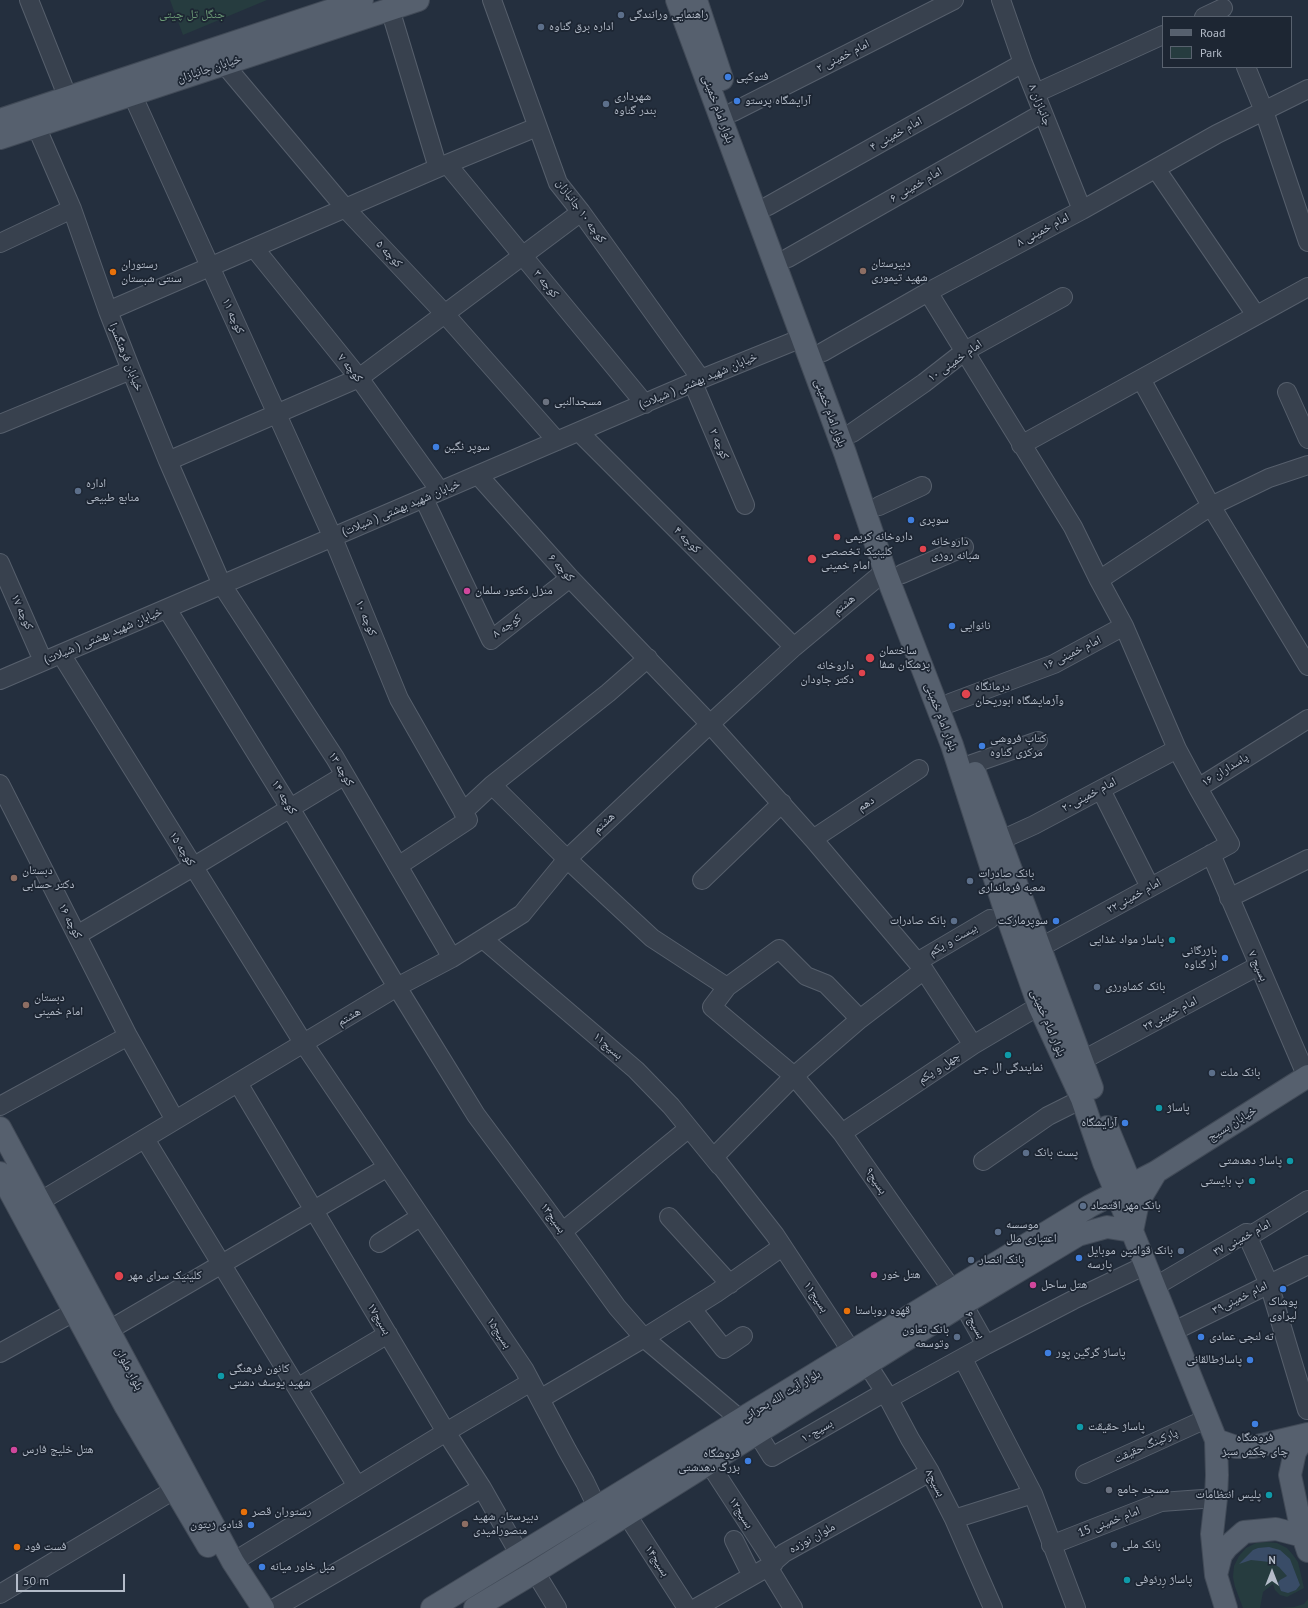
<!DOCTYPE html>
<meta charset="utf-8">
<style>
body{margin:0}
#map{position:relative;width:1308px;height:1608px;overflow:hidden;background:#242f3e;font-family:"PT Sans",sans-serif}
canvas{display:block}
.legend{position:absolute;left:1162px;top:16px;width:130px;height:52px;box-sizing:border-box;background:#1d2633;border:1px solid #59626f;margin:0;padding:5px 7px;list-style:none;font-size:12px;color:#b4bcc9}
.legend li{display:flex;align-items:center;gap:8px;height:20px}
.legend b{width:20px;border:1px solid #59626f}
.north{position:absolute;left:1252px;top:1552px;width:40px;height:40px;-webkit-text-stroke:3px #1d2633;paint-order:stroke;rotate:0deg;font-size:11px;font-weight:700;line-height:16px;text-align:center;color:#b4bcc9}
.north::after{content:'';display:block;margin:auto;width:14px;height:18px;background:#b4bcc9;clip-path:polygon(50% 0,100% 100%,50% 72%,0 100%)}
.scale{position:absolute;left:16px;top:1574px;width:109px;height:18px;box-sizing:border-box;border:2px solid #b4bcc9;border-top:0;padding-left:5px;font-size:12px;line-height:14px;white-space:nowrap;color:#b4bcc9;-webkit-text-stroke:3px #1d2633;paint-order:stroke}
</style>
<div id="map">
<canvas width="1308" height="1608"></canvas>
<ul class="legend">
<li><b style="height:5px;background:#56606e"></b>Road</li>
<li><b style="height:11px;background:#263c3f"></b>Park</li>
</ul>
<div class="north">N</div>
<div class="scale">50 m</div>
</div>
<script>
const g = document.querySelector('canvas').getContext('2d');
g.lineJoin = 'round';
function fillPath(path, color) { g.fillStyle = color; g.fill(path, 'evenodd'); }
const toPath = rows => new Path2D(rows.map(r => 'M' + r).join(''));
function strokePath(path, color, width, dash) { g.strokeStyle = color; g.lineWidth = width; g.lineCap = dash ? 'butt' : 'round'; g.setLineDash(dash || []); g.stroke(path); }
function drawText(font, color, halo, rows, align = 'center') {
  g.font = font + ' "PT Sans","Noto Naskh Arabic",sans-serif'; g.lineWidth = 3.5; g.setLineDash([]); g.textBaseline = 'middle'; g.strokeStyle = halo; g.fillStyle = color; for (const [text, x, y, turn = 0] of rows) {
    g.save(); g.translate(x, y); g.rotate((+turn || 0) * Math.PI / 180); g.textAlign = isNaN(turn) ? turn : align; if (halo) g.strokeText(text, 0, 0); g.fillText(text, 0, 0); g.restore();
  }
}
fillPath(toPath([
 [170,0,267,0,183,35],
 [1266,1542,1277,1543,1287,1548,1293,1555,1298,1562,1304,1588,1287,1597,1280,1595,1275,1590,1273,1584,1263,1592,1260,1608,1243,1608,1235,1587,1233,1577,1234,1566,1239,1556,1246,1548,1256,1543],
 [1308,1599,1308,1608,1277,1608,1294,1607,1304,1604]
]), '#263c3f');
fillPath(toPath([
 [1269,1547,1280,1550,1290,1559,1300,1585,1296,1590,1288,1593,1281,1591,1278,1583,1280,1580,1287,1576,1279,1567,1270,1562,1251,1560,1239,1564,1253,1550,1258,1548]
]), '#394c67');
const minor = toPath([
 [29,0,68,98],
 [492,0,558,183,581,212,701,379],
 [1001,0,1023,63,1082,210],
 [390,9,438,168],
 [1204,17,1223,8],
 [224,64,346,209,444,313,557,441],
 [1246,67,1264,111,1308,242],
 [1036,93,1163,35],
 [132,94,333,538,399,699,468,820,398,866],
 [733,112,954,0],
 [36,126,72,209,108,311,131,370,168,461,222,585,335,758,452,958],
 [447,164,645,404],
 [1156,169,1256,315],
 [768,206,1023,63],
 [0,243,72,209],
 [255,249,359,378,440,491],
 [788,258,1043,113],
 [928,292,1073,527,1099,580,1124,626,1177,749,1198,788],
 [108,311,447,164,537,127],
 [823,352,928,292,1082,210,1217,134,1308,89],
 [1141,379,1211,506,1308,666],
 [693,383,745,505],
 [1287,392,1308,439],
 [0,424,131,370],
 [579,432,794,647],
 [852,433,924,383,965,351,1063,297],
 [1021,445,1308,287],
 [168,461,359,378,581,212],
 [478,475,570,578,710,724,813,839,924,970,973,1045],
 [424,499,491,640,570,578],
 [879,506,922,486],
 [0,563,43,661],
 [902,574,964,547],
 [1099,580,1211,506,1269,478,1308,465],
 [167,609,290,808,397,987,476,1115,546,1209,617,1307,644,1338,741,1420],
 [61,654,304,1044,524,1369,567,1450,585,1482,597,1507],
 [0,680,701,379,802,338],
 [950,703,1054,664,1124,626],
 [972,764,1038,741],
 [0,784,128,1036],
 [492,785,567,859,652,938,727,987],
 [1101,790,1150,887],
 [463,812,492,785,608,693,648,658],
 [813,839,919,769],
 [1001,840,1034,825,1177,749],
 [1211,854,1307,1077],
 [702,880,782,803],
 [1229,898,1308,859],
 [77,935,193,867,345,775],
 [483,939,636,1070,671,1106,720,1166],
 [1039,948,1230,844,1198,788,1308,719],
 [917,962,990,919],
 [860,1019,826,984,806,976,779,949,727,987,712,1007,794,1076,842,1133,953,1291],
 [1081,1061,1258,966],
 [238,1083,446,1432,482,1488,520,1555],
 [0,1106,128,1036,175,1120],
 [842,1133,973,1045,1039,1006],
 [145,1139,357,1486],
 [983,1161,1048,1116,1082,1099],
 [39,1202,397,987,452,958,522,914,567,859,710,724,794,647,885,571],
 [669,1217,730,1284],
 [562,1232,689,1128],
 [1246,1233,1269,1284,1307,1410],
 [379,1243,420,1217],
 [1154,1287,1246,1233,1253,1234,1308,1200],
 [963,1304,986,1345],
 [692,1309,724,1349,743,1336],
 [109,1330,386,1168],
 [1172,1332,1308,1265],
 [852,1352,775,1235,714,1157,794,1076,860,1019,924,970],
 [0,1353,74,1312],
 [963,1359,1033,1494,1076,1608],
 [867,1364,885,1392,910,1439,930,1472,954,1519,993,1608],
 [297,1388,388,1334],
 [540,1399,644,1338,716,1293,782,1247],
 [888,1399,986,1345,1073,1300,1146,1265],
 [757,1433,772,1457,885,1392],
 [709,1463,774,1563],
 [1085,1474,1206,1419],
 [627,1515,687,1608],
 [954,1519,1033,1494],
 [734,1540,752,1576],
 [1051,1545,1161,1502,1216,1498],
 [233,1562,446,1432,531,1382],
 [768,1567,793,1608],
 [535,1572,557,1608],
 [0,1594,174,1490],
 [275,1608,482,1488],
 [696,1608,768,1567,784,1553,930,1472]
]);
const major = toPath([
 [677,0,845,453,885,571,952,745,1005,910,1039,1006,1082,1099,1104,1163,1132,1231,1216,1440,1217,1475,1216,1498,1212,1534,1216,1575],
 [696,0,722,79],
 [0,120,362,0],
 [0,138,418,0],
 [975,773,1092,1088],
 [1107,1127,1131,1185],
 [0,1128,233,1562,263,1608],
 [0,1173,126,1407,208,1546],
 [1132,1231,1138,1202,1156,1172],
 [1216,1440,1236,1447,1253,1447,1308,1434],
 [1303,1537,1290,1475,1295,1452,1302,1441,1308,1436],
 [432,1608,1090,1206,1156,1172,1308,1076],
 [475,1608,535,1572,963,1304,1078,1235,1107,1227,1132,1231],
 [1226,1608,1216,1575,1221,1555,1227,1547,1244,1532,1276,1529,1303,1536,1308,1551]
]);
strokePath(minor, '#565f6c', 20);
strokePath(major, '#414a57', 24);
strokePath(minor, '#38414e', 18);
strokePath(major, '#56606e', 22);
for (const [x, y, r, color] of [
 [621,15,4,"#5c6f8a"],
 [541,27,4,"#5c6f8a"],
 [728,77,4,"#3f7fe0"],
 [737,101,4,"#3f7fe0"],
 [606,104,4,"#5c6f8a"],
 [863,271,4,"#8d6e63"],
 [113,272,4,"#e8710a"],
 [546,402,4,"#6b7280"],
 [436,447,4,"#3f7fe0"],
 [78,491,4,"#5c6f8a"],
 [911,520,4,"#3f7fe0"],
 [837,537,4,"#e0444e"],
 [923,549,4,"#e0444e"],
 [812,559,5,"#e0444e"],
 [467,591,4,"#d1479c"],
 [952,626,4,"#3f7fe0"],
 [870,658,5,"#e0444e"],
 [862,673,4,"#e0444e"],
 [966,694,5,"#e0444e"],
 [982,746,4,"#3f7fe0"],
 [14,878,4,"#8d6e63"],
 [970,881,4,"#5c6f8a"],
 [954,921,4,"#5c6f8a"],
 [1056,921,4,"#3f7fe0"],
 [1172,940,4,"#0f9aa8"],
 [1225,958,4,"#3f7fe0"],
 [1097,987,4,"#5c6f8a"],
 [26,1005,4,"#8d6e63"],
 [1008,1055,4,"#0f9aa8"],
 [1212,1073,4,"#5c6f8a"],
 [1159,1108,4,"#0f9aa8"],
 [1125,1123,4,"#3f7fe0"],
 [1026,1153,4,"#5c6f8a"],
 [1290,1161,4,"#0f9aa8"],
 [1252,1181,4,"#0f9aa8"],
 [1083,1206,4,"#5c6f8a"],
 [998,1232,4,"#5c6f8a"],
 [1181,1251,4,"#5c6f8a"],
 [1079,1258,4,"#3f7fe0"],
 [971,1260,4,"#5c6f8a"],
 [874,1275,4,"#d1479c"],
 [119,1276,5,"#e0444e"],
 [1033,1285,4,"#d1479c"],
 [1283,1289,4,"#3f7fe0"],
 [847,1311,4,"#e8710a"],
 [957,1337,4,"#5c6f8a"],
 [1201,1337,4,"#3f7fe0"],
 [1048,1353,4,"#3f7fe0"],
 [1250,1360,4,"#3f7fe0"],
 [221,1376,4,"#0f9aa8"],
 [1255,1424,4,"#3f7fe0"],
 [1080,1427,4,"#0f9aa8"],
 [14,1450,4,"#d1479c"],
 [748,1461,4,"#3f7fe0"],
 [1109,1490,4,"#6b7280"],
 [1269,1495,4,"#0f9aa8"],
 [244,1512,4,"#e8710a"],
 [465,1524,4,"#8d6e63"],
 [251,1525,4,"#3f7fe0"],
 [1114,1545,4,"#5c6f8a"],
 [17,1547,4,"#e8710a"],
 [262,1567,4,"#3f7fe0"],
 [1127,1580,4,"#0f9aa8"]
]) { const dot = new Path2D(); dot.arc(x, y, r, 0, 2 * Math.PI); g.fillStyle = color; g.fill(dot); strokePath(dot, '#1d2633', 1.5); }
drawText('12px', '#6b9a76', '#1d2633', [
 ["جنگل تل چیتی",192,15]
]);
drawText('12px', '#b4bcc9', '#1d2633', [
 ["راهنمایی ورانندگی",629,15],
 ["اداره برق گناوه",549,27],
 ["فتوکپی",736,77],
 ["شهرداری",614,97],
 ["بندر گناوه",614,111],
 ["آرایشگاه پرستو",745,101],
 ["دبیرستان",871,264],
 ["شهید تیموری",871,278],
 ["رستوران",121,265],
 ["سنتی شبستان",121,279],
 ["مسجدالنبی",554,402],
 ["سوپر نگین",444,447],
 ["اداره",86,484],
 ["منابع طبیعی",86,498],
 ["سوپری",919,520],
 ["داروخانه کریمی",845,537],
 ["داروخانه",931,542],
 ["شبانه روزی",931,556],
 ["کلینیک تخصصی",821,552],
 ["امام خمینی",821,566],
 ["منزل دکتور سلمان",475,591],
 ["نانوایی",960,626],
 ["ساختمان",879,651],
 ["پزشکان شفا",879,665],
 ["داروخانه",854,666,"right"],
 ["دکتر جاودان",854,680,"right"],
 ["درمانگاه",975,687],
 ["وآزمایشگاه ابوریحان",975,701],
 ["کتاب فروشى",990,739],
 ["مرکزى گناوه",990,753],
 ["دبستان",22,871],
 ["دکتر حسابی",22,885],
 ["بانک صادرات",978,874],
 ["شعبه فرمانداری",978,888],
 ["بانک صادرات",946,921,"right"],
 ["سوپرمارکت",1048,921,"right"],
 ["پاساز مواد غذایی",1164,940,"right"],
 ["بازرگانی",1217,951,"right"],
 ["از گناوه",1217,965,"right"],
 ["بانک کشاورزی",1105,987],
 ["دبستان",34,998],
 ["امام خمینی",34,1012],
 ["نمایندگی ال جی",1008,1068,"center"],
 ["بانک ملت",1220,1073],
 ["پاساژ",1167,1108],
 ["آرایشگاه",1117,1123,"right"],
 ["پست بانک",1034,1153],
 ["پاساژ دهدشتی",1282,1161,"right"],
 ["پ بایستی",1244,1181,"right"],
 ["بانک مهر اقتصاد",1091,1206],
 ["موسسه",1006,1225],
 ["اعتباری ملل",1006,1239],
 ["موبایل",1087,1251],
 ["پارسه",1087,1265],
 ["بانک قوامین",1173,1251,"right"],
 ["بانک انصار",979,1260],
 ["هتل خور",882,1275],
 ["کلینیک سرای مهر",128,1276],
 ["هتل ساحل",1041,1285],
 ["پوشاک",1283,1302,"center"],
 ["لیراوی",1283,1316,"center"],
 ["قهوه روباستا",855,1311],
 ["بانک تعاون",949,1330,"right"],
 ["وتوسعه",949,1344,"right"],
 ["ته لنجی عمادی",1209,1337],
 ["پاساژ گرگین پور",1056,1353],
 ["پاساژطالقانی",1242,1360,"right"],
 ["کانون فرهنگی",229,1369],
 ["شهید یوسف دشتی",229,1383],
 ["پاساژ حقیقت",1088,1427],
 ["فروشگاه",1255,1438,"center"],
 ["چای چکش سبز",1255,1452,"center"],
 ["هتل خلیج فارس",22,1450],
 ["فروشگاه",740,1454,"right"],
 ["بزرگ دهدشتی",740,1468,"right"],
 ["مسجد جامع",1117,1490],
 ["پلیس انتظامات",1261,1495,"right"],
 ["رستوران قصر",252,1512],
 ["دبیرستان شهید",473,1517],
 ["منصورامیدی",473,1531],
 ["قنادى زیتون",243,1525,"right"],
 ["بانک ملی",1122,1545],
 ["فست فود",25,1547],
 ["مبل خاور میانه",270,1567],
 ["پاساژ رِرئوفی",1135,1580]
], 'left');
drawText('12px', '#b4bcc9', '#1d2633', [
 ["امام خمینی ۲",843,56,-27],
 ["خیابان جانبازان",209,69,-18],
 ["جانبازان ۸",1040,105,68],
 ["بلوار امام خمینی",718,109,70],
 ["امام خمینی ۴",896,134,-29],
 ["امام خمینی ۶",916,185,-30],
 ["کوچه ۱۰ جانبازان",581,211,54],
 ["امام خمینی ۸",1043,230,-28],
 ["کوچه ۵",389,254,47],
 ["کوچه ۳",546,284,50],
 ["کوچه ۱۱",233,316,66],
 ["خیابان فرهنگسرا",126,357,68],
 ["امام خمینی ۱۰",955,361,-35],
 ["کوچه ۷",350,368,52],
 ["خیابان شهید بهشتی ( شیلات)",698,381,-23],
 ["بلوار امام خمینی",830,413,70],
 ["کوچه ۲",719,444,67],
 ["خیابان شهید بهشتی ( شیلات)",401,508,-23],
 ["کوچه ۴",687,540,45],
 ["کوچه ۶",561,568,48],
 ["هشتم",844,605,-40],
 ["کوچه ۱۷",22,612,66],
 ["کوچه ۱۰",366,618,68],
 ["کوچه ۸",507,626,-35],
 ["خیابان شهید بهشتی ( شیلات)",103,636,-23],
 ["امام خمینی ۱۶",1072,653,-26],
 ["بلوار امام خمینی",941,717,69],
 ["کوچه ۱۳",341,769,59],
 ["پاسداران ۱۶",1225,770,-32],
 ["امام خمینی۲۰",1089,795,-28],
 ["کوچه ۱۴",284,797,59],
 ["دهم",866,804,-33],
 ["هشتم",604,823,-43],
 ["کوچه ۱۵",182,849,58],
 ["امام خمینی۲۲",1134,896,-29],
 ["کوچه ۱۶",70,921,63],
 ["بیست و یکم",953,940,-30],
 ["بسیج ۷",1258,966,66],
 ["امام خمینی۲۴",1170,1014,-28],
 ["هشتم",349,1017,-31],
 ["بلوار امام خمینی",1048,1023,67],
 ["بسیج۱۱",608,1046,41],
 ["چهل و یکم",939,1068,-34],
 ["خیابان بسیج",1232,1124,-32],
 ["بسیج۹",876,1181,55],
 ["بسیج۱۳",553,1218,54],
 ["امام خمینی ۳۷",1242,1238,-28],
 ["بسیج۱۱",816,1297,56],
 ["امام خمینی۳۹",1240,1298,-26],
 ["بسیج۱۷",379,1319,59],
 ["بسیج۶",975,1325,61],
 ["بسیج۱۵",499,1333,56],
 ["بلوار ملوان",129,1369,62],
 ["بلوار آیت الله بحرانی",781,1396,-31],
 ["بسیج۱۰",817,1431,-30],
 ["پارکینگ حقیقت",1146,1446,-24],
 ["بسیج۸",935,1483,62],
 ["بسیج۱۲",741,1513,57],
 ["امام خمینی 15",1109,1522,-21],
 ["ملوان نوزده",812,1538,-29],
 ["بسیج۱۴",657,1561,57]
]);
</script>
